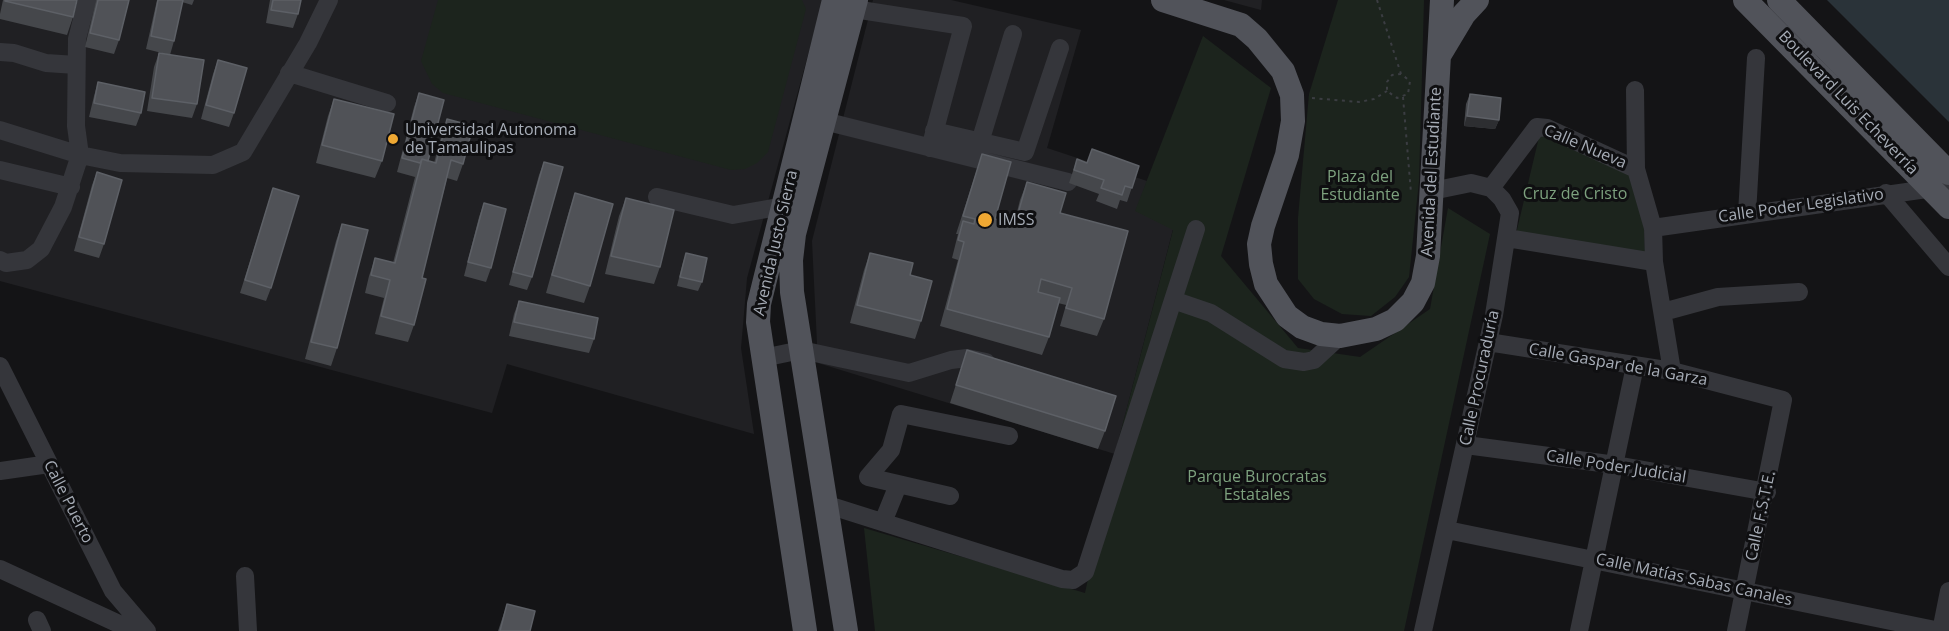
<!DOCTYPE html>
<meta charset="utf-8">
<style>
body{margin:0}
canvas{display:block;background:#141416}
</style>
<canvas width="1949" height="631"></canvas>
<script>
const g = document.querySelector('canvas').getContext('2d');
g.lineJoin = 'round';
function fillPath(path, color) { g.fillStyle = color; g.fill(path, 'evenodd'); }
const toPath = rows => new Path2D(rows.map(r => 'M' + r).join(''));
function strokePath(path, color, width, dash) { g.strokeStyle = color; g.lineWidth = width; g.lineCap = dash ? 'butt' : 'round'; g.setLineDash(dash || []); g.stroke(path); }
function drawText(font, color, halo, rows, align = 'center') {
  g.font = font + ' "Open Sans",sans-serif'; g.lineWidth = 6; g.setLineDash([]); g.textBaseline = 'middle'; g.strokeStyle = halo; g.fillStyle = color; for (const [text, x, y, turn = 0] of rows) {
    g.save(); g.translate(x, y); g.rotate((+turn || 0) * Math.PI / 180); g.textAlign = isNaN(turn) ? turn : align; if (halo) g.strokeText(text, 0, 0); g.fillText(text, 0, 0); g.restore();
  }
}
fillPath(toPath([
 [0,0,823,0,747,278,741,348,754,434,507,364,492,413,0,281],
 [873,0,951,0,1081,30,1047,148,1147,181,1136,211,1173,229,1115,454,818,363,812,241],
 [1224,0,1262,0,1261,10]
]), '#202023');
fillPath(toPath([
 [438,0,802,0,806,9,768,152,757,163,745,169,731,170,443,93,432,84,421,61],
 [1338,0,1424,0,1419,181,1409,277,1395,297,1371,316,1342,314,1314,299,1298,279,1298,218,1309,94],
 [1203,36,1271,88,1221,256,1298,348,1360,357,1430,309,1448,208,1490,234,1404,631,875,631,864,528,1085,593,1115,454,1173,230,1135,211],
 [1540,133,1633,173,1644,221,1645,256,1516,234]
]), '#1c241d');
fillPath(toPath([
 [1827,0,1949,0,1949,122]
]), '#2a3339');
strokePath(toPath([
 [1377,0,1401,74,1410,81,1408,94,1397,98,1387,91,1387,82,1392,75,1401,74],
 [1403,97,1411,193],
 [1312,98,1359,102,1374,99,1387,91]
]), '#3b3d42', 2, [3, 4.5]);
strokePath(toPath([
 [854,9,963,26,930,148],
 [0,52,14,53,46,63,76,65],
 [289,73,387,103],
 [1635,90,1636,169,1653,228,1654,262,1672,371],
 [824,121,1068,182],
 [0,130,80,155,76,126,77,39,87,0],
 [934,131,1025,152,1060,48],
 [980,142,1013,34],
 [0,170,71,187],
 [1491,188,1537,127,1547,128,1636,169],
 [1886,193,1949,267],
 [657,197,733,215,784,206],
 [1747,214,1756,58],
 [1653,228,1949,186],
 [1507,238,1654,262],
 [0,260,6,263,27,260,41,249,63,207,80,155,120,163,213,165,243,152,308,43,329,0],
 [1173,300,1211,313,1284,359,1304,362,1314,360,1340,336],
 [1663,312,1718,297,1799,292],
 [1488,342,1672,371,1783,400,1736,631],
 [763,358,801,350,909,373,951,360,967,358,986,362],
 [0,366,113,591,147,631],
 [1466,445,1616,465,1767,492],
 [0,471,49,464],
 [950,496,868,477,891,450,901,414,1009,436],
 [825,504,1062,579,1073,580,1085,572,1196,229],
 [883,522,898,485],
 [1447,530,1940,631],
 [0,569,134,631],
 [245,576,248,631],
 [37,620,42,631],
 [1423,631,1494,315,1510,213,1502,199,1491,188,1471,183,1432,191],
 [1579,631,1635,366],
 [1941,631,1949,591]
]), '#35363b', 18);
strokePath(toPath([
 [1163,0,1241,25,1257,39,1283,71,1292,95,1293,121,1287,155,1263,226,1259,244,1261,264,1266,284,1287,316,1302,327,1321,334,1340,336,1376,329,1395,320,1413,302,1423,283,1428,256,1442,0],
 [1745,0,1949,207],
 [1779,0,1949,173],
 [1440,54,1464,14,1477,0],
 [805,631,758,322,759,304,834,0],
 [846,631,792,292,791,260,794,234,856,0]
]), '#51535a', 24);
fillPath(toPath([
 [3,0,77,0,73,17,67,35,0,19,0,14],
 [96,0,129,0,119,40,114,54,85,47],
 [157,0,194,0,192,5,182,2,174,41,170,55,146,49],
 [270,0,301,0,298,14,293,28,266,23],
 [159,53,197,104,192,118,147,111,154,67],
 [218,60,234,113,229,127,201,119,213,74],
 [98,82,141,113,136,126,89,117,94,96],
 [419,93,428,161,434,163,441,137,447,119,463,164,457,181,447,178,422,278,414,325,408,342,375,334,384,298,365,293,369,276,375,258,393,263,415,177,397,172,414,107],
 [1470,94,1499,120,1495,129,1464,126,1466,104],
 [334,99,382,161,375,178,316,163,328,116],
 [982,154,995,219,1014,224,1020,200,1027,182,1060,213,1104,319,1097,336,1060,326,1066,305,1058,303,1049,337,1042,355,940,326,958,260,952,258,958,234,956,234],
 [1077,159,1087,163,1139,166,1127,202,1120,200,1117,209,1096,201,1099,194,1069,183],
 [544,162,532,277,527,290,509,285,539,175],
 [97,172,104,244,99,258,74,251,92,185],
 [273,188,271,288,266,301,240,293],
 [575,193,590,286,584,303,546,293,569,211],
 [626,198,660,267,654,284,605,274,619,216],
 [484,203,491,268,486,282,464,276,479,217],
 [342,224,337,348,331,366,305,359,336,241],
 [686,253,702,282,698,291,677,286,683,262],
 [870,253,910,275,921,321,915,339,850,323,864,270],
 [519,301,594,339,589,353,509,336,514,314],
 [967,350,1105,431,1098,449,950,403],
 [507,604,530,631,498,631]
]), '#45474b');
fillPath(toPath([
 [1467,116,1499,120,1495,129,1464,126]
]), '#2d2e31');
const building = toPath([
 [5,0,77,0,73,17,5,1,5,0],
 [98,0,129,0,119,40,90,33,98,0],
 [158,0,183,0,174,41,151,36,158,0],
 [273,0,301,0,298,14,271,10,273,0],
 [159,53,204,60,197,104,152,98,159,53],
 [218,60,247,68,234,113,206,105,218,60],
 [98,82,145,92,141,113,94,103,98,82],
 [419,93,444,100,428,161,422,159,420,163,402,158,419,93],
 [1470,94,1501,98,1499,120,1467,116,1470,94],
 [334,99,394,114,382,161,322,145,334,99],
 [447,119,473,126,463,164,451,160,422,278,426,279,414,325,381,316,390,280,371,275,375,258,395,263,422,159,436,163,447,119],
 [1092,149,1139,166,1132,188,1125,186,1122,195,1101,188,1104,180,1074,170,1077,159,1087,163,1092,149],
 [982,154,1011,162,995,219,1015,224,1027,182,1066,193,1060,213,1128,231,1104,319,1066,308,1072,288,1041,279,1038,292,1060,298,1049,337,947,309,964,242,958,240,963,221,974,224,975,219,963,216,982,154],
 [544,162,563,167,532,277,513,272,544,162],
 [97,172,122,180,104,244,79,237,97,172],
 [273,188,299,196,271,288,245,280,273,188],
 [575,193,613,204,590,286,552,275,575,193],
 [626,198,674,210,660,267,611,256,626,198],
 [484,203,506,209,491,268,468,262,484,203],
 [342,224,368,230,337,348,311,342,342,224],
 [686,253,707,258,702,282,680,277,686,253],
 [870,253,913,263,910,275,932,281,921,321,857,305,870,253],
 [519,301,598,318,594,339,514,322,519,301],
 [967,350,1116,396,1105,431,956,385,967,350],
 [507,604,535,611,530,631,500,631,507,604]
]);
fillPath(building, '#505257');
strokePath(building, '#5d6066', 1.5);
for (const [x, y, r, color] of [
 [393,139,6,"#efa833"],
 [985,220,8,"#efa833"]
]) { const dot = new Path2D(); dot.arc(x, y, r, 0, 2 * Math.PI); g.fillStyle = color; g.fill(dot); strokePath(dot, '#0f0f11', 2); }
drawText('16px', '#a6acb6', '#0f0f11', [
 ["Boulevard Luis Echeverría",1848,103,46],
 ["Calle Nueva",1585,147,23],
 ["Avenida del Estudiante",1432,172,-87],
 ["Calle Poder Legislativo",1801,206,-8],
 ["Avenida Justo Sierra",776,243,-77],
 ["Calle Gaspar de la Garza",1618,365,10],
 ["Calle Procuraduría",1480,378,-78],
 ["Calle Poder Judicial",1616,467,9],
 ["Calle Puerto",68,502,63],
 ["Calle F.S.T.E.",1761,516,-78],
 ["Calle Matías Sabas Canales",1694,580,12]
]);
drawText('16px', '#a6acb6', '#0f0f11', [
 ["Universidad Autonoma",405,130],
 ["de Tamaulipas",405,148],
 ["IMSS",998,220]
], 'left');
drawText('16px', '#7da17e', '#0f0f11', [
 ["Plaza del",1360,177],
 ["Estudiante",1360,195],
 ["Cruz de Cristo",1575,194],
 ["Parque Burocratas",1257,477],
 ["Estatales",1257,495]
]);
</script>
